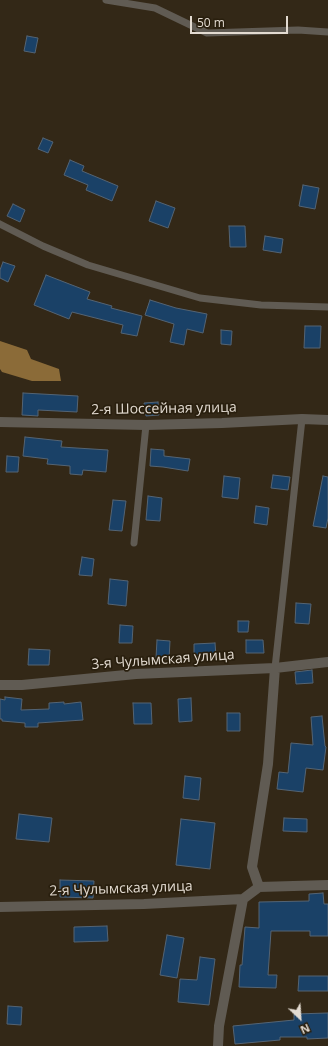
<!DOCTYPE html>
<meta charset="utf-8">
<style>
body{margin:0}
#map{position:relative;width:328px;height:1046px;overflow:hidden;background:#332817;font-family:"Open Sans",sans-serif}
canvas{display:block}
.north{position:absolute;left:280px;top:998px;width:40px;height:40px;-webkit-text-stroke:3px #291f0e;paint-order:stroke;rotate:155deg;font-size:11px;font-weight:700;line-height:16px;text-align:center;color:#e3dbd1}
.north::after{content:'';display:block;margin:auto;width:14px;height:18px;background:#e3dbd1;clip-path:polygon(50% 0,100% 100%,50% 72%,0 100%)}
.scale{position:absolute;left:190px;top:16px;width:98px;height:18px;box-sizing:border-box;border:2px solid #e3dbd1;border-top:0;padding-left:5px;font-size:12px;line-height:14px;white-space:nowrap;color:#e3dbd1;-webkit-text-stroke:3px #291f0e;paint-order:stroke}
</style>
<div id="map">
<canvas width="328" height="1046"></canvas>
<div class="north">N</div>
<div class="scale">50 m</div>
</div>
<script>
const g = document.querySelector('canvas').getContext('2d');
g.lineJoin = 'round';
function fillPath(path, color) { g.fillStyle = color; g.fill(path, 'evenodd'); }
const toPath = rows => new Path2D(rows.map(r => 'M' + r).join(''));
function strokePath(path, color, width, dash) { g.strokeStyle = color; g.lineWidth = width; g.lineCap = dash ? 'butt' : 'round'; g.setLineDash(dash || []); g.stroke(path); }
function drawText(font, color, halo, rows, align = 'center') {
  g.font = font + ' "Open Sans",sans-serif'; g.lineWidth = 3.5; g.setLineDash([]); g.textBaseline = 'middle'; g.strokeStyle = halo; g.fillStyle = color; for (const [text, x, y, turn = 0] of rows) {
    g.save(); g.translate(x, y); g.rotate((+turn || 0) * Math.PI / 180); g.textAlign = isNaN(turn) ? turn : align; if (halo) g.strokeText(text, 0, 0); g.fillText(text, 0, 0); g.restore();
  }
}
fillPath(toPath([
 [0,341,27,350,31,359,59,369,61,381,32,381,2,372,0,369]
]), '#8b6b38');
const building = toPath([
 [27,36,38,38,35,53,24,51,27,36],
 [43,138,53,142,48,153,38,149,43,138],
 [70,160,84,166,82,171,118,186,112,201,86,190,88,185,64,175,70,160],
 [303,185,319,188,315,209,299,206,303,185],
 [156,201,175,208,168,228,149,221,156,201],
 [13,204,25,210,20,222,7,216,13,204],
 [229,226,245,226,246,247,230,247,229,226],
 [265,236,283,239,281,253,263,250,265,236],
 [3,262,15,266,8,282,0,278,0,270,3,262],
 [46,275,90,292,87,299,112,306,111,308,142,316,137,336,121,333,123,325,72,312,69,319,34,305,46,275],
 [150,300,176,308,207,314,203,333,187,329,184,345,170,342,174,324,145,315,150,300],
 [305,326,321,326,320,348,304,348,305,326],
 [221,330,232,331,231,345,221,344,221,330],
 [23,393,78,396,77,412,38,410,38,416,22,415,23,393],
 [158,402,159,415,146,416,144,403,158,402],
 [25,437,62,441,61,447,108,450,106,472,83,470,82,475,70,474,70,466,47,464,48,459,23,456,25,437],
 [151,449,164,450,164,456,190,459,188,471,163,467,150,466,151,449],
 [7,456,19,457,18,472,6,472,7,456],
 [273,475,290,477,288,490,271,488,273,475],
 [224,476,240,478,238,499,222,497,224,476],
 [323,476,328,477,328,518,326,528,313,526,323,476],
 [148,496,162,498,160,521,146,520,148,496],
 [113,500,126,501,122,531,109,530,113,500],
 [256,506,269,508,267,525,254,523,256,506],
 [82,557,94,559,92,576,79,575,82,557],
 [110,579,128,581,126,606,108,604,110,579],
 [296,603,311,604,309,624,295,623,296,603],
 [238,621,249,621,248,632,238,632,238,621],
 [120,625,133,626,132,643,119,643,120,625],
 [157,640,170,641,169,659,156,658,157,640],
 [246,640,263,640,264,653,246,653,246,640],
 [215,643,216,656,194,657,194,644,215,643],
 [29,649,50,650,49,665,28,665,29,649],
 [312,670,313,683,296,684,295,672,312,670],
 [5,697,22,699,21,710,49,709,49,703,64,702,64,704,81,702,83,720,38,723,38,727,25,727,25,723,2,721,2,719,0,719,0,699,5,700,5,697],
 [191,698,192,721,179,722,178,699,191,698],
 [133,703,151,703,152,724,134,724,133,703],
 [227,713,240,713,240,731,227,731,227,713],
 [322,716,325,746,326,747,323,770,306,768,303,792,277,789,279,772,288,773,291,743,313,745,311,717,322,716],
 [185,776,201,778,199,800,183,798,185,776],
 [19,814,52,818,49,842,16,839,19,814],
 [284,818,307,819,307,832,283,831,284,818],
 [181,819,215,823,210,869,176,865,181,819],
 [60,880,94,881,93,898,60,897,60,880],
 [323,893,324,904,328,904,328,936,310,936,310,931,271,931,268,975,277,975,276,988,239,987,240,965,242,965,245,927,259,928,259,902,309,901,309,894,323,893],
 [107,926,108,941,74,942,74,927,107,926],
 [167,935,184,938,177,978,160,975,167,935],
 [200,957,215,959,209,1005,178,1002,180,979,197,980,200,957],
 [299,976,328,976,328,991,298,991,299,976],
 [8,1006,22,1007,21,1025,7,1024,8,1006],
 [328,1013,328,1038,307,1039,307,1037,280,1037,280,1040,235,1044,233,1026,294,1020,294,1014,328,1013]
]);
fillPath(building, '#1a4167');
strokePath(building, '#546474', 1);
strokePath(toPath([
 [106,0,155,8,207,33,298,30,328,32],
 [0,224,43,246,88,265,200,298,261,305,328,307],
 [134,543,146,425],
 [275,668,302,419]
]), '#605b53', 7);
strokePath(toPath([
 [0,422,146,425,222,423,302,419,328,420],
 [0,685,22,685,136,674,275,668,328,662],
 [259,887,328,885],
 [0,907,144,904,243,899],
 [218,1046,219,1026,243,899,259,887,252,867,268,764,275,668]
]), '#605b53', 10);
drawText('14px', '#e3dbd1', '#291f0e', [
 ["2-я Шоссейная улица",164,409,-1],
 ["3-я Чулымская улица",163,660,-4],
 ["2-я Чулымская улица",121,889,-2]
]);
</script>
